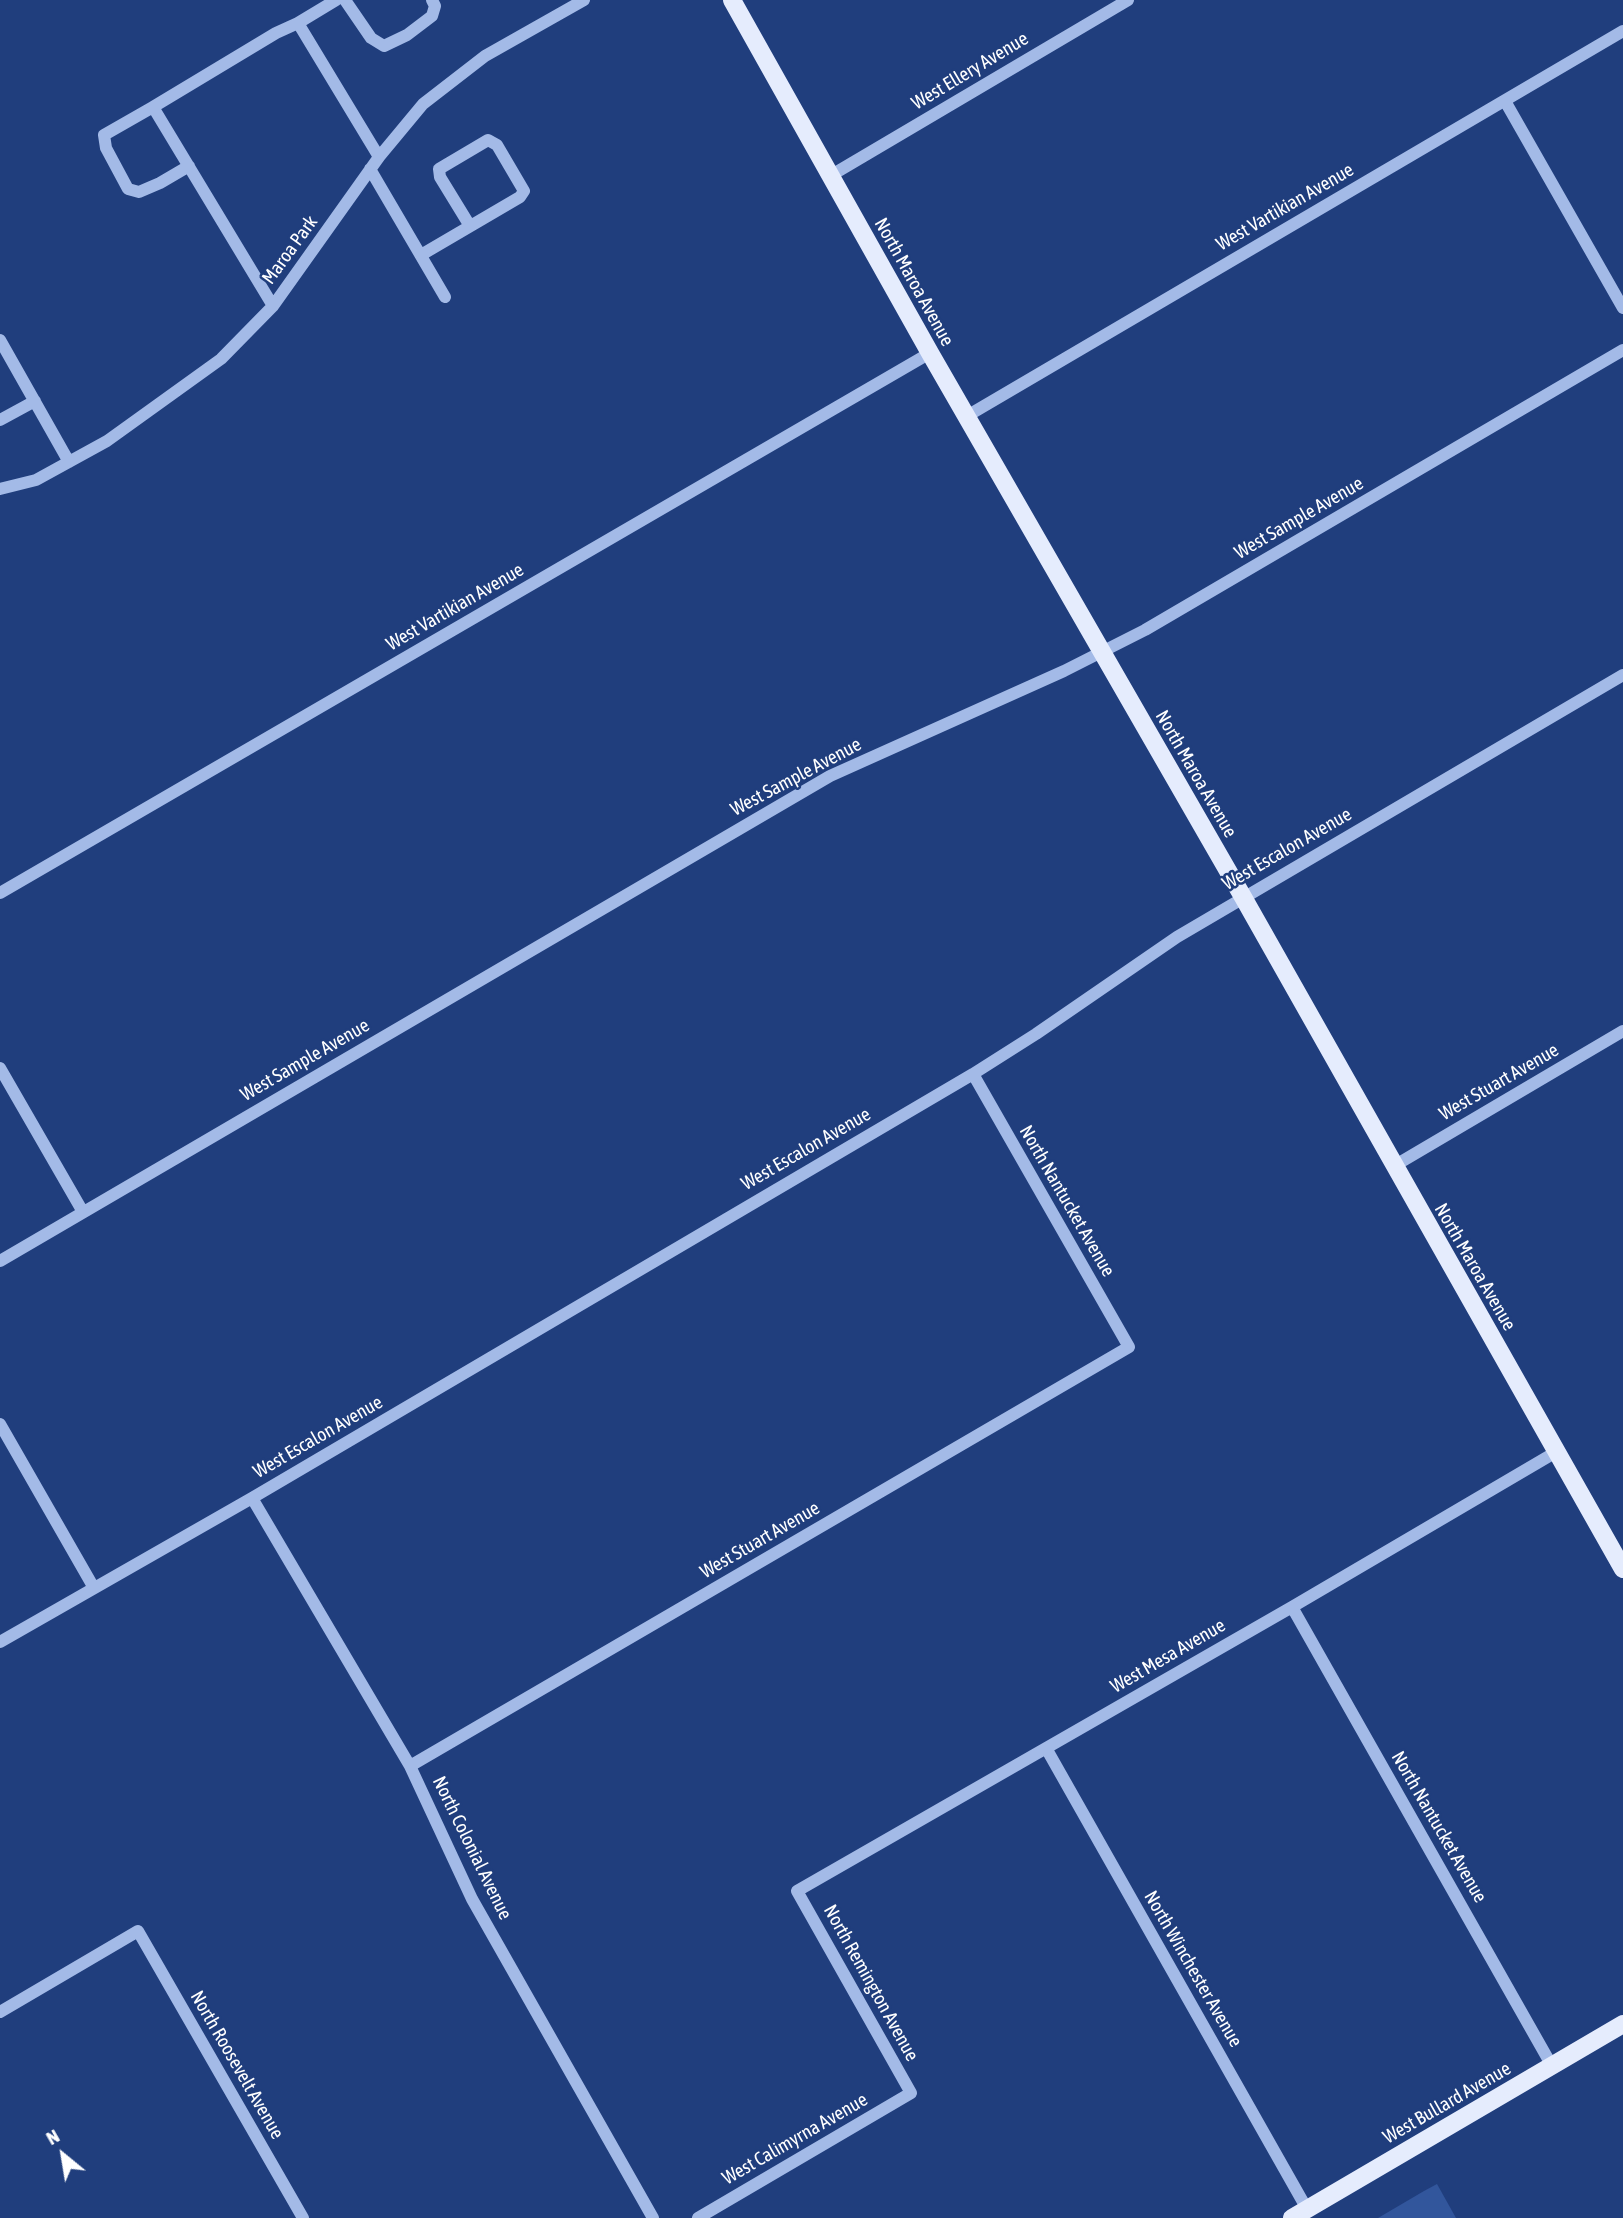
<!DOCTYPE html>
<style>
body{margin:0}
#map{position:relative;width:1623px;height:2218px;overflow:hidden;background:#203e7d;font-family:"Asap Condensed",sans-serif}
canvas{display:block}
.north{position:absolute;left:28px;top:2120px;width:70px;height:70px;-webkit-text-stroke:5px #203e7d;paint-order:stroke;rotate:330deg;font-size:19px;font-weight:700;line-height:28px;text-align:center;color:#fff}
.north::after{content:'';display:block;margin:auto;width:24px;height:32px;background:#fff;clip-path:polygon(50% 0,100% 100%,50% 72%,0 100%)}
</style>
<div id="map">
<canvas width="1623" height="2218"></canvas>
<div class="north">N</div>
</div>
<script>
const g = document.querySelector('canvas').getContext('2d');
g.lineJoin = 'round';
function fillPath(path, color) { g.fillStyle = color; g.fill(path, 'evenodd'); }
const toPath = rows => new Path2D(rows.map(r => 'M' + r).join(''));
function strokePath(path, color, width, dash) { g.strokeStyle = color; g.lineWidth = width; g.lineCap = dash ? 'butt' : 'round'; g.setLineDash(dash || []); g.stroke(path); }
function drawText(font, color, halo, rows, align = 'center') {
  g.font = font + ' "Asap Condensed",sans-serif'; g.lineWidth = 5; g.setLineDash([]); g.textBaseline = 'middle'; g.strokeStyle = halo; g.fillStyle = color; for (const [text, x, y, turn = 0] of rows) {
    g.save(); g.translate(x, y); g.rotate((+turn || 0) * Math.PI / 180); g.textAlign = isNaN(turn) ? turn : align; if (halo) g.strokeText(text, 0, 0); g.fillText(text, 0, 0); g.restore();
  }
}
fillPath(toPath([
 [1437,2184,1456,2218,1378,2218,1424,2191]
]), '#32569c');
strokePath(toPath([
 [345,0,371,38,384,46,407,35,432,16,435,6,432,0],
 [298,23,336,0],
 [1505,101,1623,308],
 [153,107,104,135,106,148,128,189,139,192,160,183,189,166],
 [370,169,445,297],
 [830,176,1128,0],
 [421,255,520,197,524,191,497,145,488,140,439,169,440,177,470,226],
 [273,306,153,107,276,33,298,23,379,157],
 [0,340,69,462],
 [967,416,1623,31],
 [0,420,35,401],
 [0,489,36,480,107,441,221,359,273,306,379,157,423,104,485,56,584,0],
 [0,893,930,353],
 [0,1068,83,1212],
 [1394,1166,1623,1031],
 [0,1261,830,776,1064,671,1145,630,1623,350],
 [0,1424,94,1588],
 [252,1498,410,1766,472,1899,653,2218],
 [1292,1607,1552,2066],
 [0,1642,252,1498,973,1074,1036,1034,1177,937,1623,675],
 [1046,1748,1307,2209],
 [410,1766,1129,1347,973,1074],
 [0,2012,138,1931,303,2218],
 [698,2218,911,2093,797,1891,1292,1607,1556,1452]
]), '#a3bae7', 12);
strokePath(toPath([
 [732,0,930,353,1243,897,1623,1569],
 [1292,2218,1623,2024]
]), '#e5ecfd', 18);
drawText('19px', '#fff', '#203e7d', [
 ["West Ellery Avenue",970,71,-31],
 ["West Vartikian Avenue",1285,207,-30],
 ["Maroa Park",290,250,-54],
 ["North Maroa Avenue",914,282,61],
 ["West Sample Avenue",1299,518,-30],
 ["West Vartikian Avenue",455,607,-30],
 ["North Maroa Avenue",1196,774,60],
 ["West Sample Avenue",796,777,-28],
 ["West Escalon Avenue",1287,849,-30],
 ["West Sample Avenue",305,1060,-30],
 ["West Stuart Avenue",1499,1082,-30],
 ["West Escalon Avenue",806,1149,-30],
 ["North Nantucket Avenue",1067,1201,60],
 ["North Maroa Avenue",1475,1267,60],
 ["West Escalon Avenue",318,1437,-30],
 ["West Stuart Avenue",760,1540,-30],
 ["West Mesa Avenue",1168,1656,-30],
 ["North Nantucket Avenue",1439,1827,60],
 ["North Colonial Avenue",472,1848,64],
 ["North Winchester Avenue",1193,1969,60],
 ["North Remington Avenue",871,1983,61],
 ["North Roosevelt Avenue",237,2065,60],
 ["West Bullard Avenue",1447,2103,-30],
 ["West Calimyrna Avenue",795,2139,-30]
]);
</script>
